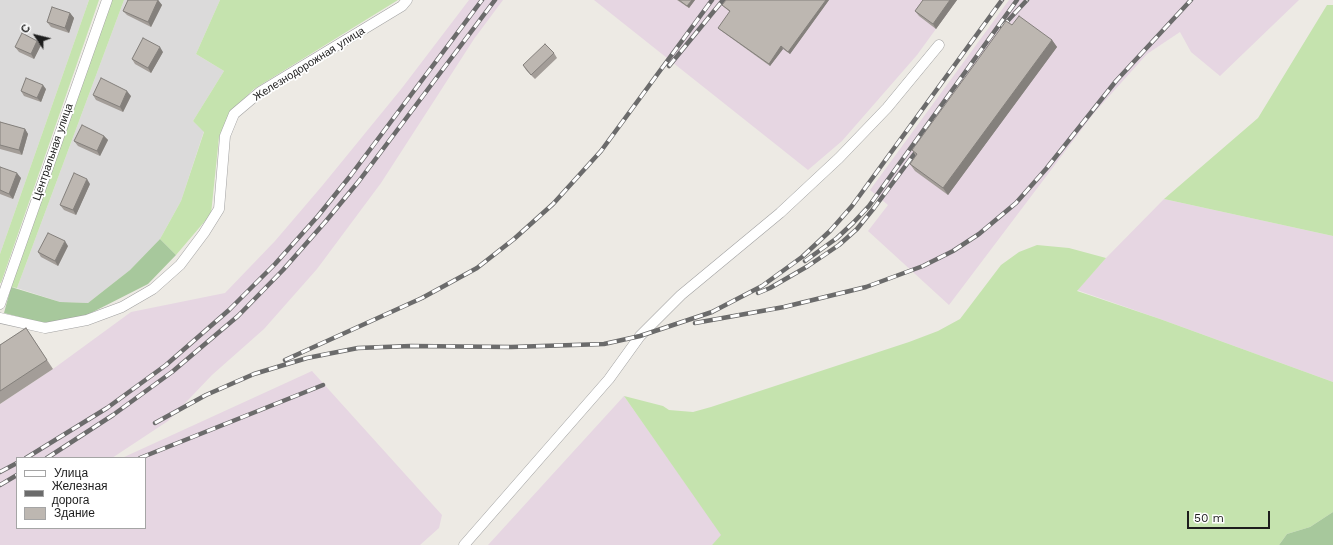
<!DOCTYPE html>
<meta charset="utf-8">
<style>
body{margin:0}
#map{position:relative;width:1333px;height:545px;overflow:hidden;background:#edeae4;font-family:"Work Sans",sans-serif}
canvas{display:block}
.legend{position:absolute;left:16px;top:457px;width:130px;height:72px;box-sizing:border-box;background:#fff;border:1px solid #a5a5a5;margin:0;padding:5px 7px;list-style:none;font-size:12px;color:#1d1d1d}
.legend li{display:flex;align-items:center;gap:8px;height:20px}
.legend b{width:20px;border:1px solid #a5a5a5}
.north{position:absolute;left:16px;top:16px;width:40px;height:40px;-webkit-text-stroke:3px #fff;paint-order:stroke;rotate:305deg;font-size:11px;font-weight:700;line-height:16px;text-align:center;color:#1d1d1d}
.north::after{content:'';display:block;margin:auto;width:14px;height:18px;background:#1d1d1d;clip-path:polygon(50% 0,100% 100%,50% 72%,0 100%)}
.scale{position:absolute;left:1187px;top:511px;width:83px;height:18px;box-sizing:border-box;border:2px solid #1d1d1d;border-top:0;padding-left:5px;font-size:12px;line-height:14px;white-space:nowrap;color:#1d1d1d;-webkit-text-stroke:3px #fff;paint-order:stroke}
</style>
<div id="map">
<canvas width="1333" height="545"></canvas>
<ul class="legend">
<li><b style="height:5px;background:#fff"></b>Улица</li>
<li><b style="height:5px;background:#6b6b6b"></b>Железная дорога</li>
<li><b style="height:11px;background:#bdb7b1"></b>Здание</li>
</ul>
<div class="north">С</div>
<div class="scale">50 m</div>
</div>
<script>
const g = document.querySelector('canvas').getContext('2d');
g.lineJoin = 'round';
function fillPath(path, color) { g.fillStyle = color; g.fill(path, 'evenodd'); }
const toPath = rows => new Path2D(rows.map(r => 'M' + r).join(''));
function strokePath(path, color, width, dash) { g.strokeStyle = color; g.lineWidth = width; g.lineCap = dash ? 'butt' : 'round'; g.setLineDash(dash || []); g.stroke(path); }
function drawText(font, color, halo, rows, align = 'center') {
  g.font = font + ' "Work Sans",sans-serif'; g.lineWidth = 3.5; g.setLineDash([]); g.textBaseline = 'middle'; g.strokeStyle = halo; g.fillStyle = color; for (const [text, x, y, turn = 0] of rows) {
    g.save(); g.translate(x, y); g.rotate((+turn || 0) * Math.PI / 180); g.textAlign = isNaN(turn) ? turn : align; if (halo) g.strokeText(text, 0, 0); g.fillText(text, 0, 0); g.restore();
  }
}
fillPath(toPath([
 [0,0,89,0,0,254],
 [124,0,220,0,196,54,224,71,193,121,204,131,181,201,160,239,130,270,88,303,60,302,17,288]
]), '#dbdada');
fillPath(toPath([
 [469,0,503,0,474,39,381,183,317,269,264,329,212,375,168,421,112,458,17,458,17,528,145,528,145,458,122,458,312,371,442,515,439,528,420,545,0,545,0,404,53,369,131,312,225,293,275,241,322,186,402,88],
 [594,0,957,0,917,55,842,141,808,170],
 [1009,0,1299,0,1220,76,1191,52,1180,32,1147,54,1094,113,949,305,868,231,888,205,870,190],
 [1164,199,1333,236,1333,382,1160,319,1077,290,1106,258],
 [624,396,722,535,712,545,488,545]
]), '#e6d6e2');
fillPath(toPath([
 [89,0,99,0,1,283,0,283,0,254],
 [112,0,124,0,17,288,11,287],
 [220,0,398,0,254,89,230,112,219,137,211,214,176,255,160,239,181,201,204,132,193,121,224,71,196,54],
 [1327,5,1333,5,1333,236,1164,199,1258,118],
 [1037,245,1069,248,1106,258,1077,291,1160,319,1333,382,1333,512,1310,527,1287,534,1279,545,712,545,721,535,624,396,663,406,669,410,693,412,711,407,909,342,938,331,960,319,1001,265,1019,252]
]), '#c5e3ae');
fillPath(toPath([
 [160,239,176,255,148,284,85,316,46,324,4,313,11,287,60,302,88,303,130,270],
 [1333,512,1333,545,1279,545,1287,534,1310,527]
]), '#a7c89c');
const street = toPath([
 [0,304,107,0],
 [0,318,45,328,87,320,122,307,153,289,180,265,204,233,219,209,225,136,234,114,260,92,402,6,407,0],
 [464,545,609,379,640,336,681,295,780,213,839,158,887,108,939,45]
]);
strokePath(street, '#a1a1a1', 11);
strokePath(street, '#fff', 10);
const rail = toPath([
 [1002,27,1027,0],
 [669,66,723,0],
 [805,261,837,238,853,223,869,206,1017,0],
 [758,293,770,288,808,266,839,245,857,229,874,208,921,145],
 [695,323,784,307,866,287,923,266,953,251,979,234,1016,203,1046,169,1116,81,1191,0],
 [285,360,422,298,477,268,514,239,553,204,601,151,712,0],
 [155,423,206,395,254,374,307,358,358,348,411,346,511,347,604,344,640,336,712,312,762,286,802,257,830,231,852,206,1002,0],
 [26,458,107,408,166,365,229,310,275,264,318,216,351,175,482,0],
 [47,458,113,415,172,372,238,316,283,270,326,221,359,181,495,0],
 [140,458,323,385],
 [0,472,17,463],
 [0,485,17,475]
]);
strokePath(rail, '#6b6b6b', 4.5);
strokePath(rail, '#fff', 3, [9]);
fillPath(toPath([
 [158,0,162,5,151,27,127,15,123,11],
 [677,0,695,0,689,8],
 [726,0,829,0,790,54,783,49,770,66,720,30,718,28,730,12,724,7,722,5],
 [923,0,957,0,936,29,919,16,915,11],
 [70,13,74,18,69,33,51,27,47,22],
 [1012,25,1052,40,1057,47,948,195,915,171,910,164,916,156,912,150],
 [37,41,41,45,34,59,19,52,15,47],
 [163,52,151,73,135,64,132,59],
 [554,53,557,58,535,79,526,70,523,65],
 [46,89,41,102,24,96,21,91],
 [93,95,131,96,123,112,96,100],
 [0,122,25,129,28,134,22,155,0,149],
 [104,136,108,140,100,156,78,146,74,141],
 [0,167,21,178,13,199,0,194],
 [90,184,76,215,64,210,60,205],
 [68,246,58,266,41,257,38,252],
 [26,328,53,369,0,404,0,345]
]), '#a39d98');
fillPath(toPath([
 [158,0,162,5,151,27,148,22],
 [692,0,695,0,689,8,687,6],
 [826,0,829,0,790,54,788,52],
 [950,0,957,0,936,29,933,24],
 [70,13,74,18,69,33,65,28],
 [1052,40,1057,47,948,195,943,188],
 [37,41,41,45,34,59,31,54],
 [781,46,783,49,770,66,769,64],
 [160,47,163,52,151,73,148,68],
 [43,85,46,89,41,102,37,98],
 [127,91,131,96,123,112,120,107],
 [25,129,28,134,22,155,19,150],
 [104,136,108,140,100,156,97,151],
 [17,173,21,178,13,199,9,194],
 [87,179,90,184,76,215,73,210],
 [65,241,68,246,58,266,55,261]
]), '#84807c');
const building = toPath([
 [128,0,158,0,148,22,123,11,128,0],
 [679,0,692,0,687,6,679,0],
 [726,0,826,0,788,52,781,46,769,64,718,28,730,11,722,5,726,0],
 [923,0,950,0,933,24,915,11,923,0],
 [52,7,70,13,65,28,47,22,52,7],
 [1019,16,1052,40,943,188,910,164,917,154,912,150,1006,21,1012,25,1019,16],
 [22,33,37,41,31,54,15,47,22,33],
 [143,38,160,47,148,68,132,59,143,38],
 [545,44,554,53,531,75,523,65,545,44],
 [26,78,43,85,37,98,21,91,26,78],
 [101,78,127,91,120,107,93,95,101,78],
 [0,122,25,129,19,150,0,145,0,122],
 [82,125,104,136,97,151,74,141,82,125],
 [0,167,17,173,9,194,0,190,0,167],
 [74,173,87,179,73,210,60,205,74,173],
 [48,233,65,241,55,261,38,252,48,233],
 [26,328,47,360,0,391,0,345,26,328]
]);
fillPath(building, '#bdb7b1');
strokePath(building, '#84807c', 1);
drawText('11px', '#1d1d1d', '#fff', [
 ["Железнодорожная улица",309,64,-32],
 ["Центральная улица",53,152,-71]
]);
</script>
